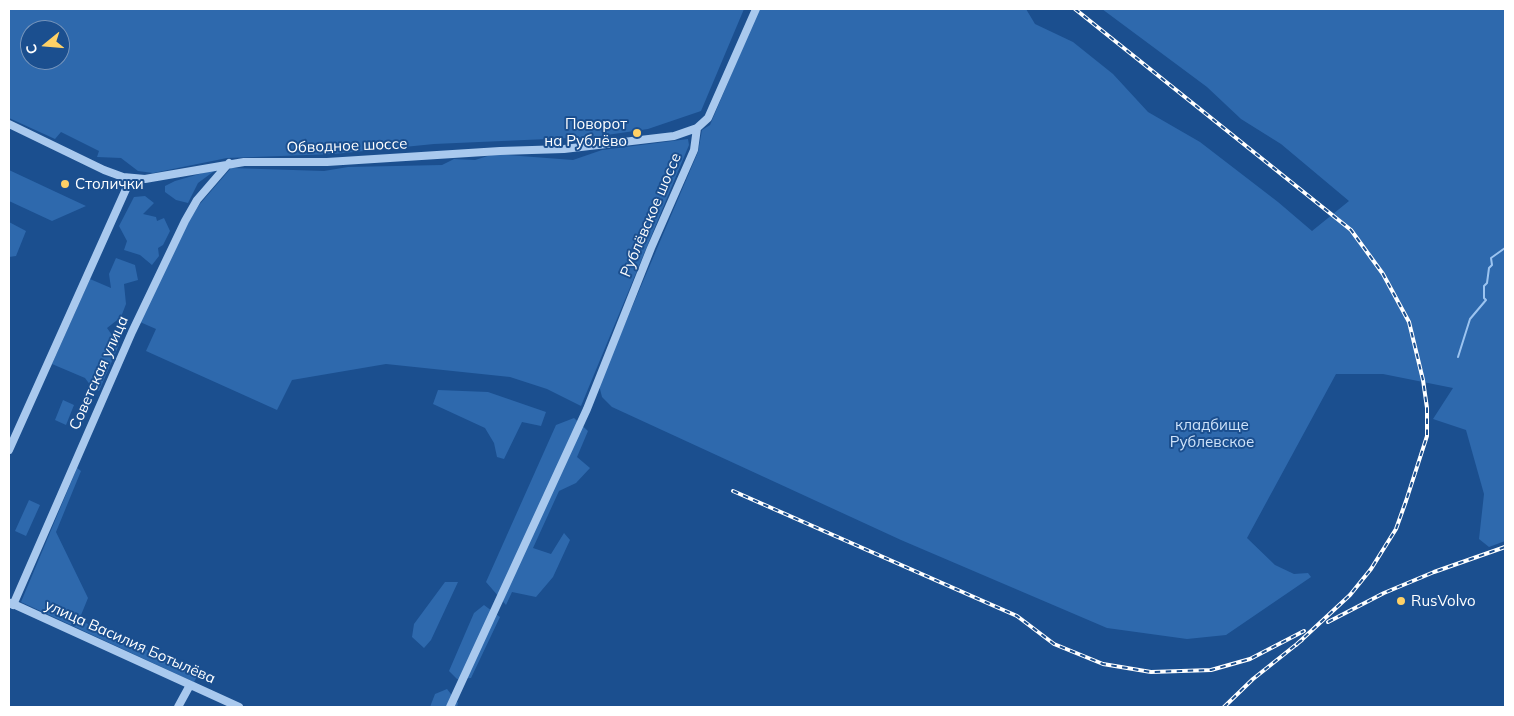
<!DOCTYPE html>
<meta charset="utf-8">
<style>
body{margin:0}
#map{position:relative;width:1514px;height:716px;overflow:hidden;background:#1b4f8f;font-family:Mulish,sans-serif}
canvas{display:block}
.frame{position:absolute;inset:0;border:10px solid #fff;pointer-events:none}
.north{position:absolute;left:20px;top:20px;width:50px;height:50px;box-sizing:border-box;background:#1b4f8f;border:1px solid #7695bc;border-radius:50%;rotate:253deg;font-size:14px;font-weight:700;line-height:20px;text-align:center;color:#fff}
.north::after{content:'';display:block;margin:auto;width:18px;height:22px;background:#ffd166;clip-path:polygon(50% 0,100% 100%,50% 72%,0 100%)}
</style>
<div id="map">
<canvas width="1514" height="716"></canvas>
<div class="frame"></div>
<div class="north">С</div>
</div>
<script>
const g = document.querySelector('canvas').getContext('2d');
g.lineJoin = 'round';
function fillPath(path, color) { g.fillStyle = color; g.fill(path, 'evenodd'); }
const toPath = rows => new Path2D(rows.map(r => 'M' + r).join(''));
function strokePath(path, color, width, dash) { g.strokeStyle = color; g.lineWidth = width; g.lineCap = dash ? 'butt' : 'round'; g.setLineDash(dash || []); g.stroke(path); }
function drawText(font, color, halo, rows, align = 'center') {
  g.font = font + ' Mulish,sans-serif'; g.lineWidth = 4; g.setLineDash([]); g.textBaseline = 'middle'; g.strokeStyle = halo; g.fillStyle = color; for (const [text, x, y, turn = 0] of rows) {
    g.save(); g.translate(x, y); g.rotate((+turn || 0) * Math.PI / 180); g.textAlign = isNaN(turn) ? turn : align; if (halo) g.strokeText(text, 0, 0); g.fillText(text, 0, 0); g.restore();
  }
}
fillPath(toPath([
 [9,9,744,9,701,111,648,129,593,137,434,144,334,154,227,158,153,173,138,171,121,158,97,157,99,151,61,132,55,139,9,118],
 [30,30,60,30,60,60,30,60],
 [759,9,1026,9,1035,24,1073,42,1113,74,1148,112,1200,142,1278,202,1312,231,1349,201,1281,144,1241,119,1207,87,1102,9,1505,9,1505,541,1489,547,1479,539,1484,494,1466,430,1433,419,1453,388,1383,374,1336,374,1247,538,1275,565,1294,574,1308,573,1311,577,1226,635,1187,639,1107,628,901,540,612,407,602,397,599,385,698,152,702,130,710,125],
 [688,139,689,145,581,406,547,389,510,377,386,364,292,380,277,410,146,351,156,329,140,322,190,219,199,205,231,168,324,171,348,167,442,165,454,159,475,160,494,154,573,160,602,150],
 [217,169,198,183,188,203,176,200,165,192,165,186,175,181],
 [9,170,56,192,86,206,52,221,9,201],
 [145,196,154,203,143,214,156,217,157,221,164,218,170,231,163,245,158,248,159,256,152,265,140,255,124,250,127,241,119,226,134,197],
 [9,222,26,231,16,256,9,257],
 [116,258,135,265,138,280,124,284,126,304,121,317,107,328,119,345,99,391,91,386,85,378,52,364,90,279,111,288,109,274],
 [438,390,488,392,546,412,541,426,522,422,504,459,497,457,494,443,485,428,433,404],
 [63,400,74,405,66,425,55,420],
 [574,418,588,431,577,457,590,468,576,483,559,491,533,548,551,554,564,533,570,540,553,577,536,597,512,592,506,605,486,582,556,425],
 [77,468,81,471,56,532,88,598,79,620,199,673,194,682,21,602],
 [29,500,40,505,26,536,15,531],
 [445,582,458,582,431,640,424,648,412,637,414,624],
 [484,605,500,617,471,678,457,679,449,671,474,613],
 [447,689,458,703,457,707,430,707,435,694]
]), '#2e69ad');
strokePath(toPath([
 [1458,357,1470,319,1486,300,1484,298,1484,286,1487,283,1489,268,1492,265,1491,258,1505,248]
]), '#9cc4f0', 2);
strokePath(toPath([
 [9,124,104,170,123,177,145,179,244,162,327,162,500,151,564,149,674,136,697,128,708,118,756,9],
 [9,450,131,178],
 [11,603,239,707],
 [13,605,132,332,185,221,197,200,229,163],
 [178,707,190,685],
 [450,707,587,409,651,248,694,150,697,128]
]), '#a9c9ee', 8);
const rail = toPath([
 [1075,9,1351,230,1383,274,1409,322,1423,380,1427,408,1427,436,1406,501,1396,529,1371,569,1350,595,1296,645],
 [733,491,1017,616,1054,644,1103,664,1151,672,1211,670,1250,659,1304,631],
 [1328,622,1384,593,1434,572,1505,547],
 [1224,707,1253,679,1302,640]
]);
strokePath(rail, '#fff', 4);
strokePath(rail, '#1b4f8f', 2, [5.5]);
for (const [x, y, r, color] of [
 [637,133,5,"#ffd166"],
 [65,184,5,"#ffd166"],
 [1401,601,5,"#ffd166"]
]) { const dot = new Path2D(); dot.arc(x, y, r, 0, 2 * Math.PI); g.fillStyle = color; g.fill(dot); strokePath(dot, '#1b4f8f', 2); }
drawText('15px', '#fff', '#1b4f8f', [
 ["Поворот",627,124,"right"],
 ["на Рублёво",627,141,"right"],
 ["Столички",75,184],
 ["RusVolvo",1411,601]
], 'left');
drawText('15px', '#fff', '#1b4f8f', [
 ["Обводное шоссе",347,146,-2],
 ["Рублёвское шоссе",651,215,-67],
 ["Советская улица",99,373,-66],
 ["улица Василия Ботылёва",130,642,24]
]);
drawText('15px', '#cfe3fa', '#1b4f8f', [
 ["кладбище",1212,425],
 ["Рублевское",1212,442]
]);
</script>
